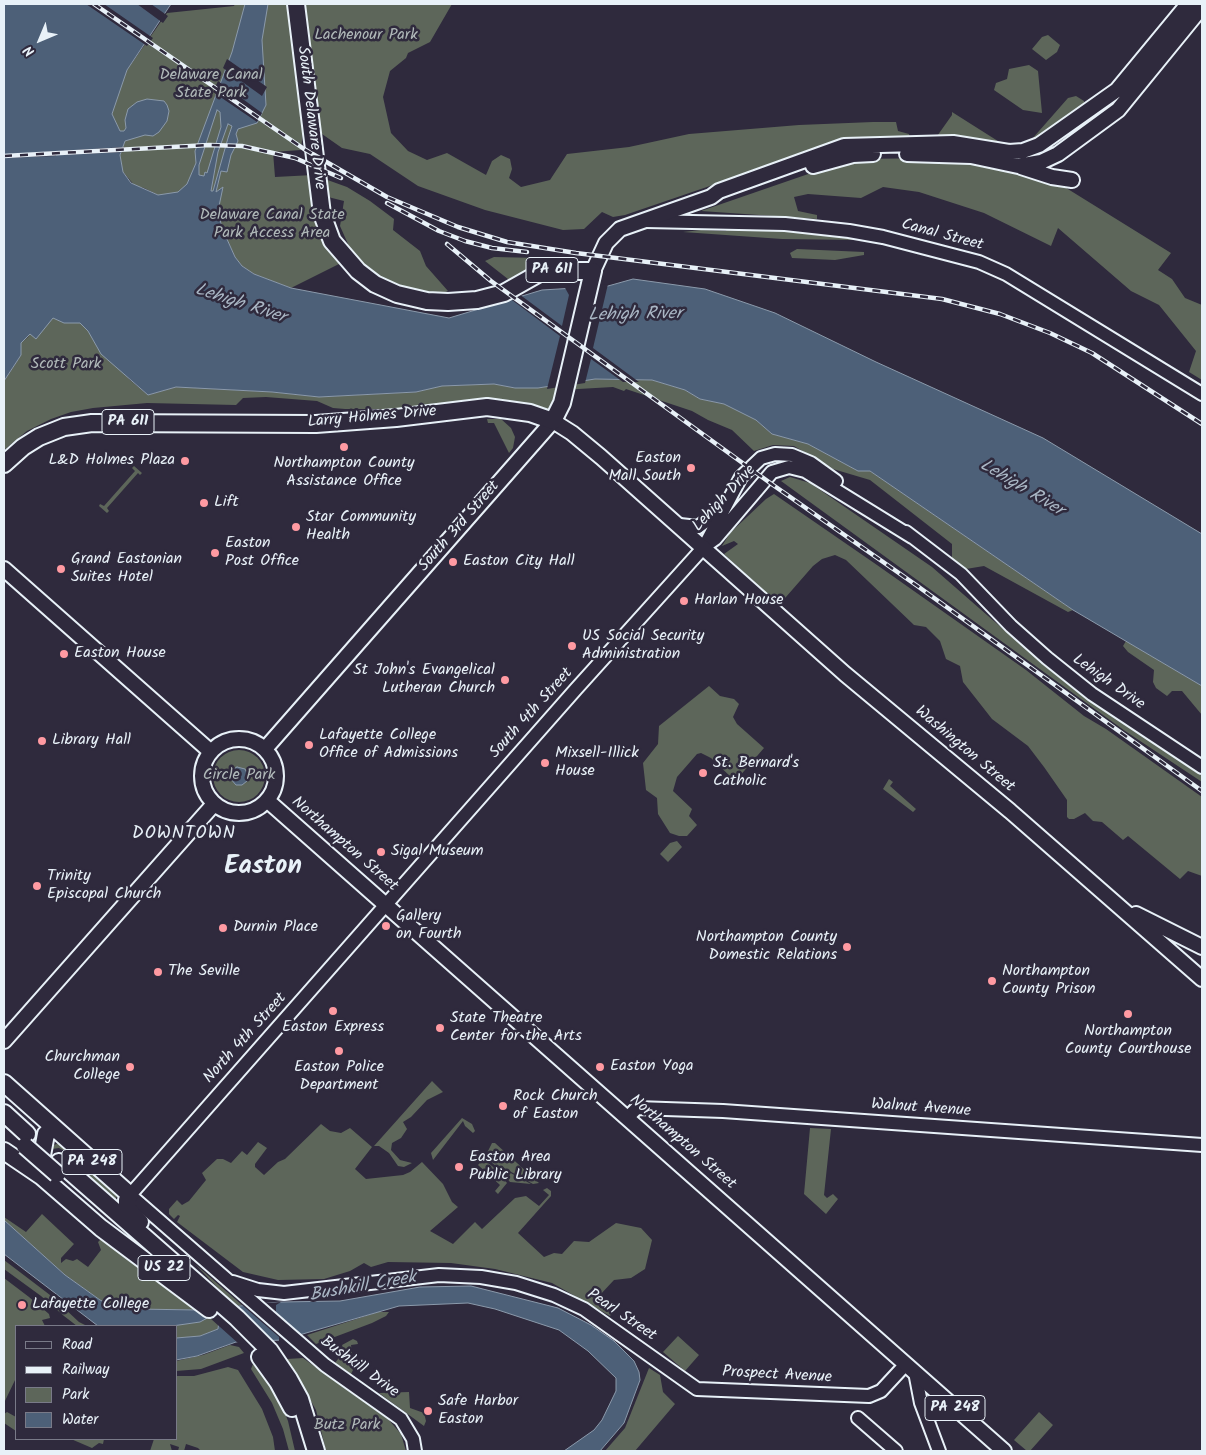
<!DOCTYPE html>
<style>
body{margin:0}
#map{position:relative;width:1206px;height:1455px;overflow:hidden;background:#2f2a3d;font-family:Kalam,sans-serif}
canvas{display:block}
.frame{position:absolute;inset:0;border:5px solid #e8f1f8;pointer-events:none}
.legend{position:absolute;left:15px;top:1325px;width:162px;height:115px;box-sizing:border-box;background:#2f2a3d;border:1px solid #797a88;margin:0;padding:6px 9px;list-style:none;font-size:15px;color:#e8f1f8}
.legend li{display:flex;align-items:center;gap:10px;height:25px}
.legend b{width:25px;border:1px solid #797a88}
.north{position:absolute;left:15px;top:15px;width:50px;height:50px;-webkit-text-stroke:4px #2f2a3d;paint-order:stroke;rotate:225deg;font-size:14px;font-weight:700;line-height:20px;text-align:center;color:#e8f1f8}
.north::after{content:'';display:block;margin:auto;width:18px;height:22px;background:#e8f1f8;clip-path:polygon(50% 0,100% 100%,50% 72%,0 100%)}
</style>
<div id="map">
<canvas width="1206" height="1455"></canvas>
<div class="frame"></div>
<ul class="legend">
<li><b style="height:6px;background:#2f2a3d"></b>Road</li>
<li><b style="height:6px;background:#e8f1f8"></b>Railway</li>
<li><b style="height:14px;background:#5d665a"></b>Park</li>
<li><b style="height:14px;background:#4d6078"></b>Water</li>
</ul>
<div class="north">N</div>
</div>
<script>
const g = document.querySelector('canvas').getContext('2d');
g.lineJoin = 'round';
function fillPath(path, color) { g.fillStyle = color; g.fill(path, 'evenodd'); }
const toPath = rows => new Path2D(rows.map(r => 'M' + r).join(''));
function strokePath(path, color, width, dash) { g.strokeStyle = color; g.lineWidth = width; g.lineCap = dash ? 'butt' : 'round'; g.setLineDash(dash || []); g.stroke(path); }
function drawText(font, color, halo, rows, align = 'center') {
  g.font = font + ' Kalam,sans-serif'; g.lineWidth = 5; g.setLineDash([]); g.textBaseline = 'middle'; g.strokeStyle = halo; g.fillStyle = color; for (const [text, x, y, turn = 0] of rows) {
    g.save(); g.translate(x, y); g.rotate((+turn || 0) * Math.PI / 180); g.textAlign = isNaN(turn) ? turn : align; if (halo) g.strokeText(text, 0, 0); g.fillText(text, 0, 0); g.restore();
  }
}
fillPath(toPath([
 [235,4,291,4,303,130,301,150,273,152,275,177,313,175,343,262,291,288,254,274,242,266,235,257,222,228,218,211,158,195,144,188,135,186,123,172,121,164,120,155,125,141,112,115,113,106,127,70,167,13,234,6],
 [303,4,452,4,430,42,408,53,406,58,390,71,383,97,391,133,408,151,427,160,447,153,486,175,492,161,501,155,510,159,512,169,509,178,521,187,550,180,567,154,629,147,689,134,799,125,873,122,896,122,898,131,909,134,910,139,780,162,625,215,613,217,602,212,584,229,563,230,485,210,418,186,370,154,342,148,322,134,315,122],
 [1048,35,1060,45,1057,52,1046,60,1032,49,1042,37],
 [1029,65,1038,71,1042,113,1023,110,994,90,996,83,1007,79,1009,69],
 [1076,96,1084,101,1085,108,1033,141,1032,139,1068,98],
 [952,112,1001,143,1001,144,935,139,952,115],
 [938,158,977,162,1063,186,1171,253,1158,270,1172,279,1185,298,1202,305,1202,380,1189,372,1196,351,1159,305,1131,291,1058,228,1051,246,984,213,919,192,883,187,861,198,808,194,794,197,798,211,817,215,817,219,701,211,843,162,859,159],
 [322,178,347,187,370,201,394,219,393,230,420,251,426,266,448,291,441,294,406,290,372,273,352,253,340,226,344,201,324,196],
 [727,228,786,231,844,237,857,240,782,239,683,232,701,230,726,231],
 [797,249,864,252,864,255,835,260,792,258,790,253],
 [494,257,541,258,542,261,513,283,485,261],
 [66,305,130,380,148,395,176,387,272,392,319,397,416,392,441,386,494,384,515,388,538,388,595,379,652,380,685,390,700,399,724,404,756,420,772,434,808,444,858,471,870,471,1073,610,1068,612,984,566,966,569,952,559,952,544,870,480,833,469,794,446,773,445,754,451,732,430,708,420,692,411,626,389,624,391,613,387,561,390,557,414,396,418,393,409,345,409,333,408,317,401,266,397,243,398,236,405,147,403,93,408,71,412,51,419,27,431,4,450,4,381,21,355,21,343,28,337,46,309],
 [487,419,501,419,511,428,515,437,513,448,509,453,494,423,488,423],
 [134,466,142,473,140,475,138,473,107,508,109,511,107,513,99,506,100,504,104,506,135,471,132,468],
 [790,477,810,483,932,567,1042,663,1092,700,1202,776,1202,782,1125,731,781,481],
 [774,494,877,565,1026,670,1084,716,1106,729,1202,797,1202,876,1188,871,1180,879,1128,836,1123,840,1102,822,1093,821,1085,813,1074,819,1069,819,1067,817,1067,800,1044,767,1028,746,992,719,963,682,960,666,946,659,940,641,926,627,914,625,846,560,835,555,822,559,813,566,779,605,724,554,738,544,734,541,722,546,730,533,766,499],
 [1126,641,1202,686,1202,715,1182,691,1172,691,1167,696,1156,688,1153,682,1154,670,1128,652,1123,646],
 [709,686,720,696,734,699,739,704,733,717,737,724,764,748,738,778,733,779,711,758,701,753,697,754,677,777,673,791,692,809,689,816,697,825,687,836,679,836,670,833,658,814,657,798,646,790,643,763,658,744,659,726],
 '213 776a26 26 0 1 1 52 0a26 26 0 1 1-52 0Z',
 [889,779,893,782,890,786,916,809,913,812,883,789],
 [677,841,682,847,668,862,660,854,670,843],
 [432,1081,443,1092,427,1100,411,1117,403,1122,407,1129,401,1138,392,1143,391,1150,400,1160,412,1163,404,1167,398,1166,389,1153,379,1146,374,1146],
 [462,1118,472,1124,475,1131,473,1133,465,1126,463,1121,433,1160,431,1153],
 [321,1124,330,1131,341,1133,350,1128,372,1147,355,1169,366,1179,403,1175,410,1172,422,1162,443,1184,452,1202,458,1207,430,1231,453,1244,475,1222,482,1229,515,1198,526,1196,539,1206,549,1195,543,1190,547,1188,551,1191,551,1196,518,1233,544,1257,554,1253,562,1254,574,1241,589,1242,616,1223,641,1228,652,1240,645,1269,631,1278,614,1280,599,1296,613,1312,610,1316,552,1283,495,1269,451,1263,388,1262,371,1267,364,1263,350,1271,324,1279,278,1280,243,1272,177,1222,180,1216,178,1215,174,1219,169,1214,169,1209,177,1200,182,1205,189,1201,206,1180,202,1173,217,1159,223,1159,231,1163,242,1151,247,1155,258,1142,267,1148,255,1164,255,1167,264,1175,278,1162,285,1159],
 [810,1128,831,1129,824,1195,827,1198,833,1194,838,1199,826,1214,804,1194],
 [59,1143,118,1195,116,1198,117,1206,61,1156,66,1152,59,1148,52,1149,54,1145],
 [492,1143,495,1143,539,1183,533,1184,504,1168,497,1167,485,1157],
 [483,1159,497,1170,507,1183,498,1194,495,1191,500,1185,478,1165],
 [499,1169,505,1170,531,1184,510,1182],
 [42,1214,74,1244,61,1258,61,1263,66,1259,73,1261,77,1259,88,1267,101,1250,98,1242,104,1236,198,1310,135,1309,111,1305,100,1300,65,1275,4,1220,4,1217,26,1232],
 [4,1260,50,1295,79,1322,87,1326,77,1326,64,1316,41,1296,4,1269],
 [195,1264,242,1305,235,1306],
 [4,1278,29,1297,49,1314,50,1318,42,1320,45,1326,16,1326,16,1378,4,1403],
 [378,1312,389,1312,386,1316,372,1323,316,1344,307,1335],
 [211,1316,219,1321,218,1329,200,1336,176,1338,176,1326,172,1326],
 [678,1336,699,1355,685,1371,663,1352],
 [353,1339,357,1341,358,1344,351,1345,354,1368,351,1374,335,1363,344,1351,342,1345],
 [230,1345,239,1347,244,1353,201,1369,176,1371,176,1361,203,1355],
 [303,1358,388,1419,401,1434,406,1451,326,1451,316,1410,287,1359],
 [253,1364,261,1372,281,1404,288,1421,295,1451,289,1451,283,1429,272,1403,251,1369],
 [228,1367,238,1370,262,1409,273,1437,275,1451,201,1451,198,1448,186,1444,184,1451,178,1451,179,1447,170,1444,172,1451,150,1451,154,1439,176,1439,176,1376,194,1376],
 [649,1368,660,1375,663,1392,675,1404,635,1451,605,1451,625,1428],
 [409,1392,410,1408,424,1413,426,1421,424,1426,379,1393],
 [7,1412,16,1417,16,1431,4,1423,4,1414],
 [1039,1412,1053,1425,1030,1451,1027,1451,1014,1440],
 [71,1439,104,1439,103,1444,99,1443,92,1448]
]), '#5d665a');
const water = toPath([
 [4,4,171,4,127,70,112,114,120,131,124,131,126,128,125,120,128,109,137,102,147,99,164,101,167,105,169,111,167,121,159,132,153,136,145,135,125,141,120,155,123,172,131,183,158,195,178,192,187,184,196,163,195,151,232,52,245,4,268,4,262,40,266,105,257,123,238,129,236,134,238,141,231,155,227,172,221,171,216,192,223,187,218,211,222,228,235,257,242,266,254,274,291,288,449,318,542,290,608,286,633,279,705,289,775,313,876,362,1043,438,1202,534,1202,686,1073,610,870,471,858,471,808,444,772,434,756,420,724,404,700,399,685,390,652,380,595,379,538,388,515,388,494,384,442,386,416,392,319,397,272,392,176,387,148,395,101,354,88,331,80,323,64,323,53,318,36,339,30,334,21,343,21,355,4,381,4,4],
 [217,110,220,112,221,127,207,173,205,172,204,176,199,175,199,165,217,110],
 [228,124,232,126,228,138,213,191,211,191,218,152,228,124],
 [237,767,245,769,248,775,247,781,242,785,236,785,230,778,232,770,237,767],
 [4,1220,65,1275,100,1300,111,1305,135,1309,198,1310,281,1302,340,1301,420,1287,471,1286,558,1308,591,1325,614,1341,634,1361,639,1372,640,1380,624,1423,600,1451,564,1451,594,1430,602,1420,616,1391,616,1378,588,1351,559,1330,495,1309,468,1303,399,1306,282,1340,236,1342,197,1356,176,1360,176,1338,200,1336,218,1329,219,1321,211,1316,200,1322,172,1326,98,1326,4,1254,4,1220]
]);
fillPath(water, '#4d6078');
strokePath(water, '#8b9aab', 1);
fillPath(toPath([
 [86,4,104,4,153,38,147,46],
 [137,4,151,4,168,16,163,23],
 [227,59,267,87,262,96,223,68],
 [218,81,262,113,257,122,213,92],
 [125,147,124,152,59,155,61,151],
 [57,151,56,156,4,158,4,155],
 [608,284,593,348,639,382,623,382,591,359,585,383,547,389,560,336,508,297,519,294,562,326,569,295,564,286],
 [281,1302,276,1305,276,1312,304,1337,279,1343,279,1337,242,1305],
 [235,1306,272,1343,239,1344,201,1310]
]), '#2f2a3d');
const secondary = toPath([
 [646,221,785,224,849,231,883,237,979,262,1006,274,1202,394],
 [680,525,698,527,717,513],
 [906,532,961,574,1011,626,1047,658,1092,694,1202,767],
 [705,545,741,477,761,458,775,454,792,455,811,463,836,481],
 [627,1118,637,1108,723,1111,1202,1145],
 [233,1282,258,1290,284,1293,439,1275,481,1277,516,1283,554,1295,584,1309,697,1389,869,1396,881,1391,906,1364],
 [915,1372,921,1403,939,1451],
 [858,1418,896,1451],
 [415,1451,413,1439,401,1419,325,1365,130,1195,576,689,704,547,715,539,772,472,789,467,805,471,912,537]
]);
const primary = toPath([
 [907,154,971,156,1018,166,1041,162,1058,154,1118,110,1202,7],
 [813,166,853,155,873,154],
 [1021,167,1052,177,1072,180],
 [593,271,606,243,620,229,711,197,719,191,844,146,953,143,1009,152,1023,151,1039,145,1117,90,1188,4],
 [4,569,211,752],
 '202 776a37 37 0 1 1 74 0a37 37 0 1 1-74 0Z',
 [265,749,553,421,572,433,601,457,845,674,1010,811,1202,979],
 [268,801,1004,1451],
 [1136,914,1202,947],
 [4,1041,214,804]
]);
const highway = toPath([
 [4,464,23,447,39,437,64,427,92,423,316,424,396,418,487,407,530,413,553,421,562,403,593,271,543,271,504,293,477,300,448,302,427,301,397,294,375,284,358,271,332,241,322,214,296,4],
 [4,1083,130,1195,127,1200,127,1208,140,1222],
 [4,1113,27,1134],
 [4,1151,41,1176,101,1228,209,1309],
 [59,1162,237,1318,270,1351,289,1379,300,1399,316,1451],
 [36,1170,40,1166,46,1134,54,1128],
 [260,1357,278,1382,292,1408]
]);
strokePath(secondary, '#e8f1f8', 16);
strokePath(primary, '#e8f1f8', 18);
strokePath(highway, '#e8f1f8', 20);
strokePath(secondary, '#2f2a3d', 12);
strokePath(primary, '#2f2a3d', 14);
strokePath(highway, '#2f2a3d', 16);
const rail = toPath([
 [94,4,304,149,387,197,458,227,507,242,576,253,942,299,1000,314,1050,333,1092,353,1202,424],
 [4,156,209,145,242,146,295,158,341,178],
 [387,203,439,231,465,241,492,248,527,252],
 [447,244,491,281,773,485,916,585,1202,791]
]);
strokePath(rail, '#e8f1f8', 4.5);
strokePath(rail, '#2f2a3d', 2.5, [8]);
const highwayBridge = toPath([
 [25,1146,57,1174]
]);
strokePath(highwayBridge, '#e8f1f8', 20, []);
strokePath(highwayBridge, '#2f2a3d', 16);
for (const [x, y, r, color] of [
 [344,447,5,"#ff9aa2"],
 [185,461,5,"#ff9aa2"],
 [691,468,5,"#ff9aa2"],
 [204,503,5,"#ff9aa2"],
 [296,527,5,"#ff9aa2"],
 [215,553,5,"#ff9aa2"],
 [453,562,5,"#ff9aa2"],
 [61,569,5,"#ff9aa2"],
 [684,601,5,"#ff9aa2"],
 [572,646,5,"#ff9aa2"],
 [64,654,5,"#ff9aa2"],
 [505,680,5,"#ff9aa2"],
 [42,741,5,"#ff9aa2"],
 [309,745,5,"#ff9aa2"],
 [545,763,5,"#ff9aa2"],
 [703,773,5,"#ff9aa2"],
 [381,852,5,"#ff9aa2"],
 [37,886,5,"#ff9aa2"],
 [386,926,5,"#ff9aa2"],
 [223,928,5,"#ff9aa2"],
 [847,947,5,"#ff9aa2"],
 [158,972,5,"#ff9aa2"],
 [992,981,5,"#ff9aa2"],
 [333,1011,5,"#ff9aa2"],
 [1128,1014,5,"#ff9aa2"],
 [440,1028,5,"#ff9aa2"],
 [339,1051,5,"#ff9aa2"],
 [130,1067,5,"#ff9aa2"],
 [600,1067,5,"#ff9aa2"],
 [503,1106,5,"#ff9aa2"],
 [459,1167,5,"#ff9aa2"],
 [22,1305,5,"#ff9aa2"],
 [428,1411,5,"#ff9aa2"]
]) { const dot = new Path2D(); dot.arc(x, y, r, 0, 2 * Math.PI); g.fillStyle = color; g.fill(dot); strokePath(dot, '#2f2a3d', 2); }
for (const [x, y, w] of [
 [552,270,52],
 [128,422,52],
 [92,1162,60],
 [164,1268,52],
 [955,1408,60]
]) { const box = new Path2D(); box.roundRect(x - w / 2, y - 12.5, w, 25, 4); g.fillStyle = '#2f2a3d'; g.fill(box); strokePath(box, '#e8f1f8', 1); }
drawText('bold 15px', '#e8f1f8', null, [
 ["PA 611",552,270],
 ["PA 611",128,422],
 ["PA 248",92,1162],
 ["US 22",164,1268],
 ["PA 248",955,1408]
]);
drawText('16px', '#b0b9b9', '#2f2a3d', [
 ["Lachenour Park",366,36],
 ["Delaware Canal",211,76],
 ["State Park",211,94],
 ["Delaware Canal State",272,216],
 ["Park Access Area",272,234],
 ["Scott Park",66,365],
 ["Circle Park",239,776],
 ["Butz Park",347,1426]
]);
drawText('16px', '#e8f1f8', '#2f2a3d', [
 ["South Delaware Drive",310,118,83],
 ["Canal Street",942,236,15],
 ["Larry Holmes Drive",372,418,-5],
 ["Lehigh Drive",725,499,-47],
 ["South 3rd Street",460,527,-49],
 ["Lehigh Drive",1108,683,35],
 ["South 4th Street",532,714,-48],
 ["Washington Street",964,750,40],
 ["Northampton Street",344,845,41],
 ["North 4th Street",246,1039,-48],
 ["Walnut Avenue",921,1109,4],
 ["Northampton Street",682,1143,41],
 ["Pearl Street",621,1316,34],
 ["Bushkill Drive",359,1368,36],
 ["Prospect Avenue",777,1376,3]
]);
drawText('16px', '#e8f1f8', '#2f2a3d', [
 ["Easton",681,459,"right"],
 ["Mall South",681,477,"right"],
 ["L&D Holmes Plaza",175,461,"right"],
 ["Northampton County",344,464,"center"],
 ["Assistance Office",344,482,"center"],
 ["Lift",214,503],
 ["Star Community",306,518],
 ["Health",306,536],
 ["Easton",225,544],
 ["Post Office",225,562],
 ["Grand Eastonian",71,560],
 ["Suites Hotel",71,578],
 ["Easton City Hall",463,562],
 ["Harlan House",694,601],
 ["US Social Security",582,637],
 ["Administration",582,655],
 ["Easton House",74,654],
 ["St John's Evangelical",495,671,"right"],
 ["Lutheran Church",495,689,"right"],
 ["Lafayette College",319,736],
 ["Office of Admissions",319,754],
 ["Library Hall",52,741],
 ["Mixsell-Illick",555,754],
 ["House",555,772],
 ["St. Bernard's",713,764],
 ["Catholic",713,782],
 ["Sigal Museum",391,852],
 ["Trinity",47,877],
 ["Episcopal Church",47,895],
 ["Gallery",396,917],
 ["on Fourth",396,935],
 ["Durnin Place",233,928],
 ["Northampton County",837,938,"right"],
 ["Domestic Relations",837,956,"right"],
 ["The Seville",168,972],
 ["Northampton",1002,972],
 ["County Prison",1002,990],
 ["State Theatre",450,1019],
 ["Center for the Arts",450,1037],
 ["Easton Express",333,1028,"center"],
 ["Northampton",1128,1032,"center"],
 ["County Courthouse",1128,1050,"center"],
 ["Churchman",120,1058,"right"],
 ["College",120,1076,"right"],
 ["Easton Yoga",610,1067],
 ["Easton Police",339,1068,"center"],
 ["Department",339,1086,"center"],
 ["Rock Church",513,1097],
 ["of Easton",513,1115],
 ["Easton Area",469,1158],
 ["Public Library",469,1176],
 ["Lafayette College",32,1305],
 ["Safe Harbor",438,1402],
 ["Easton",438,1420]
], 'left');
drawText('italic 18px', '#aab7c5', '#2f2a3d', [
 ["Lehigh River",240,305,18],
 ["Lehigh River",635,316,-1],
 ["Lehigh River",1021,489,31],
 ["Bushkill Creek",363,1288,-10]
]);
g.letterSpacing = '1px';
drawText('18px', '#e8f1f8', '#2f2a3d', [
 ["DOWNTOWN",184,835]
]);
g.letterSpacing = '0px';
drawText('bold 26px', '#e8f1f8', '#2f2a3d', [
 ["Easton",263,869]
]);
</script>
